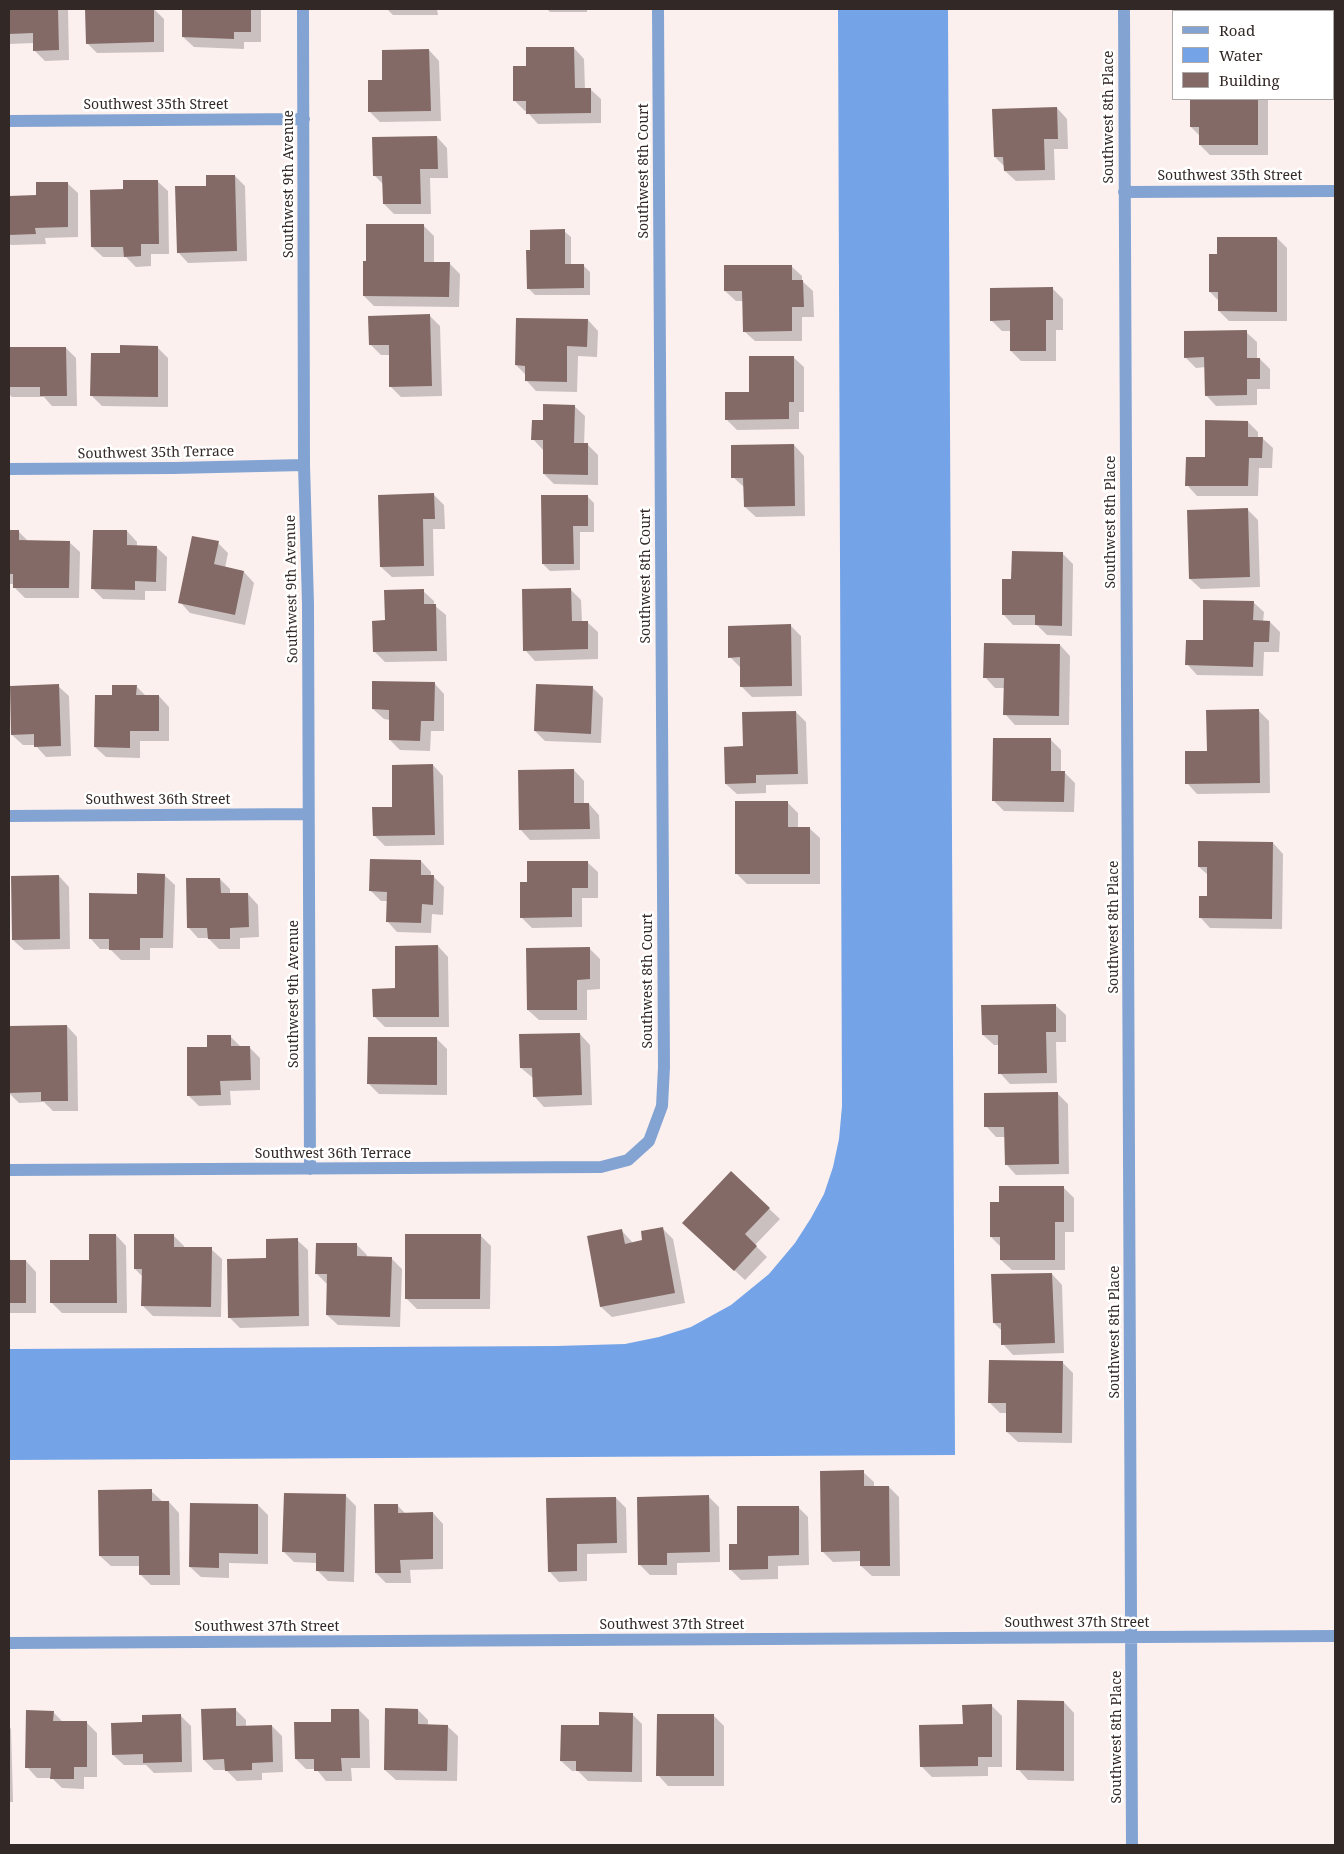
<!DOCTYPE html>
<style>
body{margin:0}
#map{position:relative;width:1344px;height:1854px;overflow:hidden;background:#fcf0ef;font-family:"Noto Serif",serif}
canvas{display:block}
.frame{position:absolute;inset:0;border:10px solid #322826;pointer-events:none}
.legend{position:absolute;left:1172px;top:10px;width:162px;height:90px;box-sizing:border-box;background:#fff;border:1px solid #ada9a8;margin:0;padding:6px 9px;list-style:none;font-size:15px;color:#322826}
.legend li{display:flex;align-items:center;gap:10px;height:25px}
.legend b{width:25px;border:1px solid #ada9a8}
</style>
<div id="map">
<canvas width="1344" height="1854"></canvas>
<div class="frame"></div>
<ul class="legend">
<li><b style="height:6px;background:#83a4d2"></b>Road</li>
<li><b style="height:14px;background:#74a4e7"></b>Water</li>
<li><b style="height:14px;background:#836a66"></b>Building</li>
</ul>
</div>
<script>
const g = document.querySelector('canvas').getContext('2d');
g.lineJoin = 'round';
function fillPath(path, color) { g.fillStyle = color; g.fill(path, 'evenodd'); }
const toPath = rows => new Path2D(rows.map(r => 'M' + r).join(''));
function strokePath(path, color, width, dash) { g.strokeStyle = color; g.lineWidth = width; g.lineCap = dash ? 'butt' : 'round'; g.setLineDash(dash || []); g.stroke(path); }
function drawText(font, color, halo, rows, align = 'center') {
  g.font = font + ' "Noto Serif",serif'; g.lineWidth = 5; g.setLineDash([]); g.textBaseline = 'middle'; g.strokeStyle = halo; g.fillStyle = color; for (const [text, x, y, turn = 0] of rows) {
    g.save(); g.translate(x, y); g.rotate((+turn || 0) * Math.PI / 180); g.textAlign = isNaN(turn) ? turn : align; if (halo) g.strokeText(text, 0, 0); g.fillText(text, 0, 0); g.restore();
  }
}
fillPath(toPath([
 [838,9,948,9,955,1455,9,1460,9,1349,556,1346,625,1344,659,1337,691,1327,731,1305,769,1274,795,1243,811,1218,824,1194,833,1167,839,1139,842,1106]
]), '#74a4e7');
fillPath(toPath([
 [9,9,68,9,69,60,45,61,34,50,34,43,9,44],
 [86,9,154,9,164,19,164,52,97,53,87,43],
 [184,9,261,9,261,42,244,42,244,49,194,47,183,37],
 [387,9,437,9,438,15,393,15],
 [547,9,587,9,587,12,550,12],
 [1190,9,1247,9,1247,11,1190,11],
 [574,48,584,59,585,89,590,89,601,99,601,123,538,124,528,113,528,111,525,111,514,100,528,67],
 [429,50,439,61,441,121,380,122,370,112,384,81],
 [1191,99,1268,99,1268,155,1210,155,1200,145,1200,136,1191,127],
 [1057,108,1067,119,1068,149,1054,149,1055,180,1016,181,1005,171,1005,167,995,157],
 [437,137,447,148,448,178,430,178,431,214,394,214,384,204,383,184,374,175],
 [235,176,245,186,247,261,188,263,178,252,207,187],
 [157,181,168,191,169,254,151,254,151,266,136,267,126,257,103,257,92,247,125,191],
 [67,183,78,193,78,237,45,238,46,244,11,245,9,243,9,197,38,197],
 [424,226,434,236,434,263,449,263,460,274,459,307,374,306,364,296],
 [564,231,571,237,571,265,583,265,590,272,590,295,535,295,528,288],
 [1277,238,1287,248,1287,321,1229,321,1219,311,1219,301,1210,292,1218,256],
 [791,266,802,276,802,281,813,291,814,317,802,317,802,341,755,341,744,331,744,301,736,301,725,291],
 [1053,289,1063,299,1063,330,1056,330,1056,361,1021,361,1011,351,1011,331,1002,331,991,320],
 [430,316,440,326,442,396,401,397,391,387,390,355,381,355,370,344],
 [588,320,598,331,597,357,578,356,577,392,536,391,526,380,526,375,516,365],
 [1246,332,1257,342,1257,359,1260,359,1270,369,1270,389,1257,389,1257,405,1216,406,1206,395,1206,367,1196,368,1185,357],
 [157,347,168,358,168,407,102,406,92,396,121,354],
 [66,348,76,358,77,406,52,406,44,397,12,397,9,394,9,349],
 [793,357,804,367,804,412,799,412,799,429,737,430,727,420,750,393],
 [574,406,585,416,584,445,588,445,598,455,598,485,554,484,544,474,543,450,533,439,544,421],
 [1248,422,1258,432,1258,438,1262,438,1273,448,1272,468,1259,468,1258,496,1197,496,1187,485,1206,459],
 [794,445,804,456,805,516,756,517,745,507,745,488,733,477],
 [434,495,444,505,445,529,433,529,434,576,392,577,381,567],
 [587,496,594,503,594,532,580,532,580,570,550,571,543,564],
 [1247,509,1258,520,1260,587,1201,589,1190,579],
 [9,531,18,531,29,542,69,542,80,552,79,598,25,598,14,587,14,584,10,584,9,582],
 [127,531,137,542,137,546,156,547,167,557,166,591,145,591,145,600,103,599,93,589],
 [218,543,228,553,225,568,244,572,254,583,245,625,190,613,180,602],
 [1062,553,1073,564,1072,636,1047,635,1037,625,1013,625,1003,614,1012,580],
 [570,589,581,600,582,622,587,622,598,632,598,659,535,661,525,650],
 [423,591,434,601,434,605,446,615,447,661,385,662,374,651,386,622],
 [1253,602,1264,612,1263,622,1270,622,1280,632,1279,652,1264,652,1263,676,1197,675,1187,664,1204,641],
 [791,626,801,636,802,696,752,697,741,686,740,667,730,657],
 [1060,645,1070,656,1069,725,1015,725,1005,714,1005,688,995,688,985,677],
 [434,683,444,694,444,731,431,731,430,751,400,750,390,740,390,720,384,719,373,709],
 [58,686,69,696,71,756,46,757,35,745,23,745,12,735],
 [136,686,146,696,159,696,169,707,169,741,140,741,140,758,106,757,95,747,113,696],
 [592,687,603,698,601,743,545,741,535,731],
 [1258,710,1269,721,1270,793,1197,794,1187,783],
 [796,712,806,722,808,784,766,785,766,793,737,794,726,784,744,747],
 [1051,740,1061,750,1061,773,1065,773,1075,783,1074,812,1004,811,993,800],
 [433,765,443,776,444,845,385,846,374,835,394,808],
 [574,770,584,781,584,804,589,804,599,815,600,839,530,840,520,829],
 [787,802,798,813,798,828,809,828,820,838,820,884,747,884,737,874],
 [1273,843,1283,854,1282,929,1210,928,1200,917,1208,897,1208,875,1199,867],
 [421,861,431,872,431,876,433,876,444,887,443,915,432,914,431,933,397,932,387,921,388,901,381,901,370,890],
 [587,862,598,872,598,898,582,898,582,927,532,928,521,917,528,883],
 [164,875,175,885,173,948,150,948,150,960,121,960,110,949,100,949,90,938],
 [59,876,69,887,70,949,24,950,13,940],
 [220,879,230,889,230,894,248,894,258,905,259,937,240,938,240,949,219,949,208,938,198,938,188,927],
 [438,946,448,957,449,1027,385,1027,374,1016],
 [589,948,600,959,600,989,587,990,587,1020,539,1020,528,1010],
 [1055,1005,1066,1015,1066,1042,1056,1042,1057,1083,1010,1084,1000,1073,999,1045,994,1045,983,1035],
 [67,1026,77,1037,78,1111,53,1111,44,1102,19,1103,9,1093,9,1027],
 [580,1034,590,1045,592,1105,544,1107,534,1096,533,1078,521,1068],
 [230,1036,241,1047,249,1047,260,1058,260,1090,230,1091,231,1105,199,1106,189,1096,208,1048],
 [437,1039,447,1049,447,1095,379,1094,369,1084],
 [1057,1093,1068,1104,1069,1174,1016,1175,1006,1164,1006,1137,996,1137,986,1126],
 [731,1173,780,1219,755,1245,767,1257,745,1280,694,1233],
 [1063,1187,1074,1198,1074,1232,1065,1232,1065,1270,1012,1270,1001,1260,1001,1247,991,1237,1000,1203],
 [662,1228,673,1239,685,1303,612,1317,601,1307,588,1237,622,1231,633,1243,644,1241],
 [116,1235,126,1246,127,1313,62,1313,52,1303],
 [480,1235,491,1246,490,1309,417,1309,406,1298],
 [174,1236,184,1246,184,1248,211,1249,222,1259,221,1317,153,1316,143,1306,143,1277,135,1269],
 [297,1240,308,1250,309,1326,240,1328,229,1317],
 [357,1245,367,1255,367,1257,391,1258,402,1269,400,1327,338,1325,327,1315,327,1284,316,1273],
 [9,1261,26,1261,36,1272,36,1313,9,1313],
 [1052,1274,1062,1285,1064,1353,1013,1355,1003,1344,1002,1331,994,1323],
 [1062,1362,1073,1373,1072,1443,1018,1442,1007,1432,1008,1413,1000,1413,990,1403],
 [863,1472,874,1482,874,1487,889,1487,899,1497,900,1576,872,1576,861,1566,861,1561,833,1562,822,1551],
 [151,1491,162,1501,169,1502,179,1513,180,1585,151,1585,140,1574,140,1566,111,1566,100,1556],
 [345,1495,356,1506,354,1582,328,1581,317,1570,317,1563,294,1562,284,1552],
 [709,1497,719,1507,720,1562,677,1563,677,1575,650,1575,640,1565],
 [616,1498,626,1508,627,1553,587,1554,587,1581,559,1582,549,1571],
 [258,1505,268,1515,268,1564,229,1563,229,1578,201,1577,190,1567],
 [397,1505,406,1514,433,1513,443,1524,443,1569,410,1570,411,1583,386,1583,376,1573],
 [798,1507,808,1517,809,1565,778,1566,778,1579,741,1580,730,1569,738,1545],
 [1064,1702,1074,1713,1074,1781,1028,1780,1018,1769],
 [991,1705,1002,1716,1002,1767,988,1767,988,1776,932,1777,921,1766,964,1725],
 [235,1709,246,1720,246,1727,272,1726,282,1736,283,1772,262,1773,262,1780,237,1781,226,1770,214,1770,204,1760],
 [359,1710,369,1720,370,1768,351,1768,352,1781,326,1781,316,1769,306,1769,296,1759,333,1723],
 [418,1710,428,1720,428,1726,447,1726,458,1736,457,1781,396,1780,385,1770],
 [53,1712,64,1723,87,1723,97,1733,97,1777,84,1777,84,1789,62,1788,52,1778,37,1778,27,1767],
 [632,1714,642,1724,642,1782,588,1781,578,1771,572,1771,561,1761,600,1726],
 [181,1716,191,1726,192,1772,154,1773,146,1765,124,1765,113,1755,143,1723],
 [714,1716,724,1726,724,1786,668,1786,658,1775],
 [9,1726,11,1729,13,1802,9,1802]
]), '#0003');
fillPath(toPath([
 [9,9,58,9,59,50,33,51,33,33,9,34],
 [85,9,154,9,154,42,86,44],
 [182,9,251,9,251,32,234,32,234,39,182,37],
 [1189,9,1229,9,1229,11,1189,11],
 [526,47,574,47,575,88,591,88,591,113,526,114,526,101,513,101,513,66,526,66],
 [429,49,431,111,368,112,368,80,382,80,382,50],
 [1190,99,1258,99,1258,145,1199,145,1199,127,1190,127],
 [1057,107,1058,139,1044,139,1045,170,1004,171,1003,157,994,157,992,109],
 [437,136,438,169,420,169,421,204,383,204,382,176,373,176,372,137],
 [206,175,235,175,237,251,177,253,175,186,206,186],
 [123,180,158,180,159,244,141,244,141,256,124,257,123,247,91,247,90,190,123,189],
 [36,182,68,182,68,227,35,228,36,234,9,235,9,196,36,195],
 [366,224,424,224,424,262,450,262,449,297,363,296,363,261,366,261],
 [565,229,565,264,584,264,584,288,527,289,526,250,530,250,530,230],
 [1217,237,1277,237,1277,312,1218,311,1218,292,1209,292,1209,254,1217,254],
 [724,265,792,265,792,280,803,280,804,307,792,307,792,331,743,332,742,291,724,291],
 [1053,287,1053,320,1046,320,1046,351,1010,351,1010,320,990,321,990,288],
 [430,314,432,386,389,387,389,345,369,345,368,316],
 [516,318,588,319,587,347,567,346,567,382,525,381,525,366,515,365],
 [1247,330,1247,358,1260,358,1260,379,1247,379,1247,395,1205,396,1204,357,1184,358,1184,331],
 [120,345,158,346,158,397,90,396,91,353,120,353],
 [9,347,66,347,67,396,40,396,40,387,9,387],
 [749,356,794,356,794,402,789,402,789,419,725,420,725,392,749,392],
 [543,404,575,405,574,443,588,443,588,475,543,474,543,440,531,440,532,420,543,420],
 [1205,420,1248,421,1248,437,1263,437,1262,458,1249,458,1248,486,1185,486,1186,457,1205,457],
 [794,444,795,506,744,507,743,478,731,478,731,445],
 [434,493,435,519,423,519,424,566,380,567,378,495],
 [541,495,588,495,588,526,573,526,574,564,542,564],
 [1248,508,1250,577,1189,579,1187,510],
 [9,530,19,530,19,540,70,541,69,588,13,588,13,574,9,574],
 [93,530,127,530,127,545,157,546,156,582,135,581,135,590,91,589],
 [192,536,219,541,214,564,244,571,235,615,178,603],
 [1012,551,1063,552,1062,626,1035,625,1035,615,1002,615,1002,579,1011,579],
 [571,588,572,621,588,621,588,649,523,651,522,589],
 [424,589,424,604,436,604,437,651,373,652,372,621,385,620,384,590],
 [1203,600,1254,601,1253,620,1270,621,1269,642,1254,642,1253,667,1185,665,1186,640,1203,640],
 [791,624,792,686,740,687,740,657,728,658,728,626],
 [984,643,1060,644,1059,716,1003,715,1004,678,983,678],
 [372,681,435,682,434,721,421,721,420,741,389,740,389,710,372,709],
 [59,684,61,746,34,747,34,734,11,735,10,686],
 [536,684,593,686,591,734,534,731],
 [112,685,137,685,136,695,159,695,159,731,130,731,130,748,94,747,95,695,112,695],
 [1259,709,1260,783,1185,784,1185,751,1207,751,1206,710],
 [796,711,798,774,756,775,756,783,725,784,724,747,743,746,742,712],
 [993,738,1051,738,1051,771,1065,771,1064,802,992,801],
 [433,764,435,835,373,836,372,807,392,807,392,765],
 [574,769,574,803,589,803,590,829,519,830,518,770],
 [735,801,788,801,788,827,810,827,810,874,735,874],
 [1198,841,1273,842,1272,919,1199,918,1199,896,1207,896,1207,867,1198,867],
 [370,859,421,860,421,875,434,875,433,905,422,904,421,923,386,922,387,892,369,891],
 [527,861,588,861,588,888,572,888,572,917,520,918,520,882,527,882],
 [137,873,165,874,163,938,140,938,140,950,109,950,109,939,89,939,89,893,137,894],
 [59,875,60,939,12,940,11,876],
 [186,878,220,878,221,893,248,893,249,927,230,928,230,939,208,939,207,928,187,928],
 [438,945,439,1017,373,1017,372,989,395,988,395,946],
 [590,947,590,979,577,980,577,1010,527,1010,526,948],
 [1056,1004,1056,1032,1046,1032,1047,1073,998,1074,998,1035,982,1035,981,1005],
 [67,1025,68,1101,41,1101,41,1092,9,1093,9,1026],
 [580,1033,582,1095,533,1097,532,1068,520,1068,519,1034],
 [207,1035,231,1035,231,1046,250,1046,251,1080,220,1081,221,1095,187,1096,187,1047,207,1047],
 [368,1037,437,1037,437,1085,367,1084],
 [1058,1092,1059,1164,1005,1165,1004,1127,984,1127,984,1093],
 [731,1171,770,1208,745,1234,757,1246,734,1271,682,1223],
 [999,1186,1064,1186,1064,1222,1055,1222,1055,1260,1000,1260,1000,1237,990,1237,990,1202,999,1202],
 [663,1227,675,1293,600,1307,587,1236,622,1229,625,1244,642,1240,641,1231],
 [89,1234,116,1234,117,1303,50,1303,50,1260,89,1260],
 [134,1234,174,1234,174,1247,212,1247,211,1307,141,1306,142,1269,134,1269],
 [405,1234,481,1234,480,1299,405,1299],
 [298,1238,299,1316,228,1318,227,1259,266,1258,266,1239],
 [316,1243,357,1243,357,1256,392,1257,390,1317,326,1315,327,1274,315,1274],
 [9,1260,26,1260,26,1303,9,1303],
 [1052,1273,1055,1343,1001,1345,1001,1323,993,1323,991,1274],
 [989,1360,1063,1361,1062,1433,1006,1432,1006,1403,988,1403],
 [864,1470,864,1486,889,1486,890,1566,860,1566,860,1551,821,1552,820,1471],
 [152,1489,152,1501,169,1501,170,1575,139,1575,139,1556,99,1556,98,1490],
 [284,1493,346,1494,344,1572,316,1571,316,1553,282,1552],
 [709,1495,710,1552,667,1553,667,1565,638,1565,637,1497],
 [616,1497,617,1543,577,1544,577,1571,548,1572,546,1498],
 [190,1503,258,1504,258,1554,219,1553,219,1568,189,1567],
 [374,1504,398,1504,398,1513,433,1512,433,1559,400,1560,401,1573,375,1573],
 [737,1506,799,1506,799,1555,768,1556,768,1569,729,1570,729,1544,737,1544],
 [1017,1700,1064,1701,1064,1771,1016,1770],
 [992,1704,992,1757,978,1757,978,1766,920,1767,919,1725,963,1724,962,1705],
 [236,1708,236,1726,272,1725,273,1762,252,1763,252,1770,225,1771,224,1759,203,1760,201,1709],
 [385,1708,418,1709,418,1724,448,1725,447,1771,384,1770],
 [331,1709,359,1709,360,1758,341,1758,342,1771,314,1771,314,1759,295,1759,294,1722,331,1722],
 [26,1710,54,1711,53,1721,87,1721,87,1767,74,1767,74,1779,50,1779,51,1768,25,1768],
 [599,1712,633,1713,632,1772,576,1771,576,1761,560,1761,561,1725,599,1725],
 [181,1714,182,1762,143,1763,143,1754,112,1755,111,1723,142,1722,142,1715],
 [657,1714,714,1714,714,1776,656,1776]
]), '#836a66');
strokePath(toPath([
 [303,9,304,465,308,604,310,1169],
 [1124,9,1132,1845],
 [9,121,304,119],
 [1124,192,1335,191],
 [9,469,174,468,304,465],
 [9,816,307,814],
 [9,1170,601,1167,628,1160,649,1141,662,1106,664,1067,658,9],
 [9,1643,1335,1636]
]), '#83a4d2', 12);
drawText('14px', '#322826', '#fff', [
 ["Southwest 35th Street",156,105],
 ["Southwest 8th Place",1109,117,-90],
 ["Southwest 8th Court",644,171,-90],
 ["Southwest 35th Street",1230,176],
 ["Southwest 9th Avenue",289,184,-90],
 ["Southwest 35th Terrace",156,453,-1],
 ["Southwest 8th Place",1111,522,-90],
 ["Southwest 8th Court",646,576,-90],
 ["Southwest 9th Avenue",292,589,-91],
 ["Southwest 36th Street",158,800],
 ["Southwest 8th Place",1114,927,-90],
 ["Southwest 8th Court",648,981,-90],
 ["Southwest 9th Avenue",294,994,-90],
 ["Southwest 36th Terrace",333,1154],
 ["Southwest 8th Place",1115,1332,-90],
 ["Southwest 37th Street",1077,1623],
 ["Southwest 37th Street",672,1625],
 ["Southwest 37th Street",267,1627],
 ["Southwest 8th Place",1117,1737,-90]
]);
</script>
